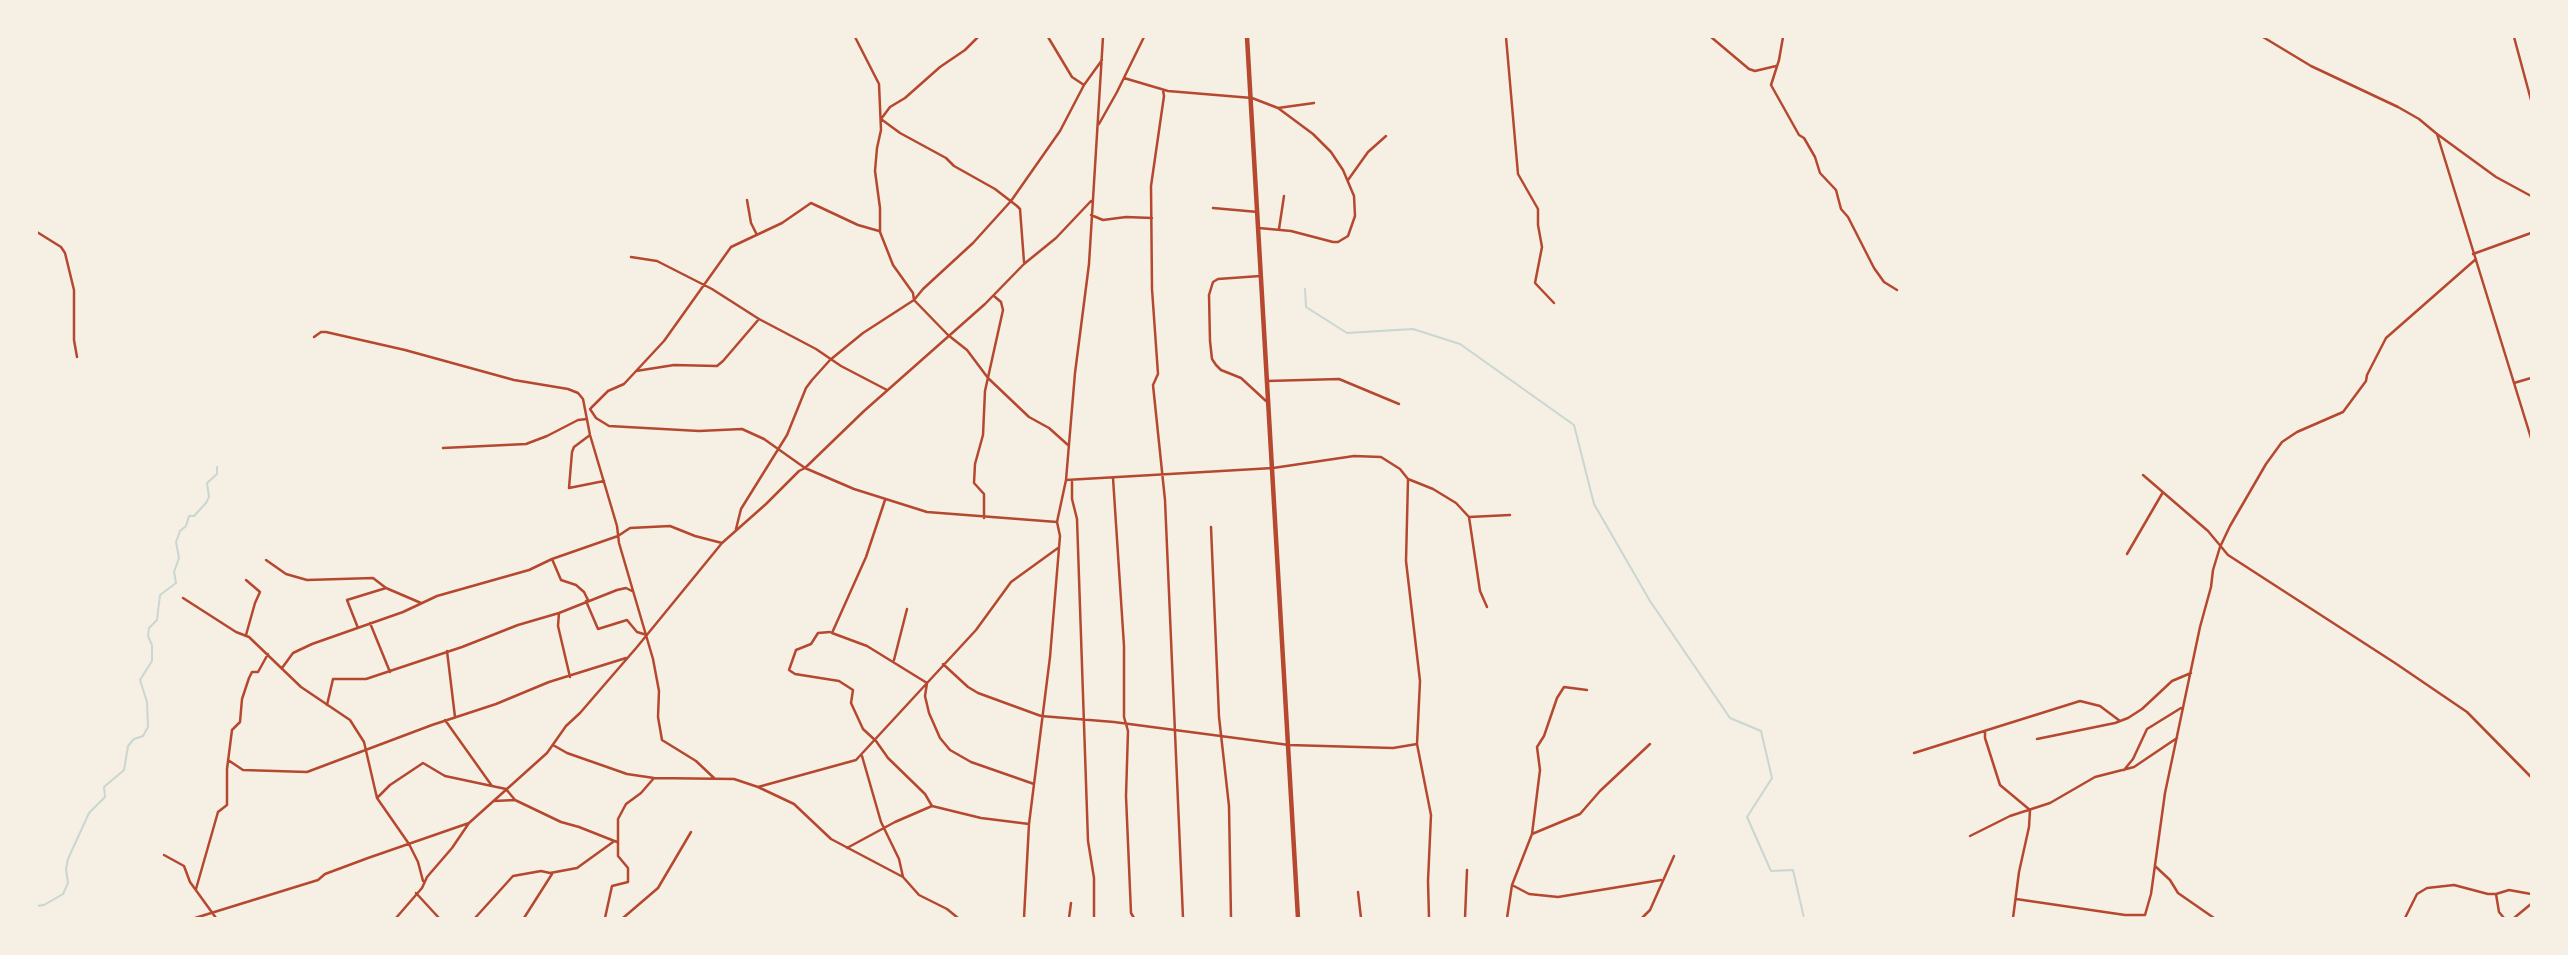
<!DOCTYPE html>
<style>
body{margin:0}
#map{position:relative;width:2568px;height:955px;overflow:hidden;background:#f6efe4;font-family:"Nunito Sans",sans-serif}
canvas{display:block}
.frame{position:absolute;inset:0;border:38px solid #f6efe4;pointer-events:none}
</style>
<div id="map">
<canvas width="2568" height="955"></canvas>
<div class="frame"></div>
</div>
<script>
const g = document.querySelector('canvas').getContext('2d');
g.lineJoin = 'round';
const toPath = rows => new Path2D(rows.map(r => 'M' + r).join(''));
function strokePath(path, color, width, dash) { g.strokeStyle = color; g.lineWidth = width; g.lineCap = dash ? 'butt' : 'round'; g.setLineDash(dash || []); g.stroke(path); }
strokePath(toPath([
 [1305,289,1306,307,1347,333,1413,329,1460,344,1574,425,1594,504,1650,601,1730,718,1761,731,1772,778,1747,817,1771,871,1793,870,1804,918],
 [37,906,44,905,63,894,68,883,66,869,68,859,89,813,105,797,104,787,124,770,128,746,134,739,143,736,148,727,147,702,140,680,152,661,152,645,148,636,149,628,157,620,160,595,176,583,174,572,179,558,176,542,180,531,186,526,189,516,194,516,206,503,209,497,207,483,217,474,217,467]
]), '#c9d6d2', 2);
strokePath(toPath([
 [855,37,879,84,881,130,877,148,875,171,880,208,880,232,893,265,913,293,914,300,948,335,967,350,988,378,1029,417,1049,428,1068,445],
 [1048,37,1072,77,1084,85],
 [1506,37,1518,174,1538,209,1538,225,1542,247,1535,283,1554,303],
 [1711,37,1749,69,1755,71,1776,66],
 [1783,37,1779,60,1771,85,1799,135,1804,138,1815,157,1820,173,1836,190,1841,209,1848,217,1874,268,1884,282,1897,290],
 [2263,37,2311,66,2398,107,2419,119,2437,134,2531,438],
 [2514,37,2531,100],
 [1124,78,1168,91,1252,98,1278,108,1313,134,1331,152,1343,170,1354,196,1355,216,1348,236,1338,242,1333,242,1291,231,1259,228],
 [1163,90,1164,96,1151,186,1152,289,1158,374,1153,385,1165,500,1183,918],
 [1278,108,1314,103],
 [881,119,900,133,946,158,954,166,995,189,1017,206,1020,209,1024,262],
 [881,119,890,107,905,98,940,67,965,50,978,37],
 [1099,124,1117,92,1144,37],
 [2437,134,2496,177,2531,196],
 [1348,180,1368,152,1386,136],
 [747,200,751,223,757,235],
 [1213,208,1258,212],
 [1091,215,1103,220,1126,217,1152,218],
 [1279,229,1284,196],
 [37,232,61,247,65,253,74,290,74,340,77,357],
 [2473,254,2531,233],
 [631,257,657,261,712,289,759,319,816,349,841,366,887,390],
 [1260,276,1218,279,1213,282,1209,295,1210,341,1212,359,1216,365,1221,370,1241,378,1266,401],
 [314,337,321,332,326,332,405,350,514,380,568,389,578,393,583,399,590,435,617,526,619,543,653,659,659,691,658,717,662,740,696,761,714,778],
 [636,371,674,365,717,366,723,361,759,319],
 [1267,381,1339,379,1399,404],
 [2514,383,2531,378],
 [591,408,608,391,624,384,664,341,731,247,782,223,811,203,858,225,879,231],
 [590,409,596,418,609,426,699,431,742,429,764,439,805,468,854,489,927,512,1057,522],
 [590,435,574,447,572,452,569,488,604,481],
 [443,448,526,444,547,436,578,420,587,419],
 [2143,475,2208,531,2228,555,2395,663,2467,712,2531,777],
 [1113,478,1124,646,1124,717,1128,731,1126,796,1131,913,1134,918],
 [1066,480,1273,468,1354,456,1381,457,1400,469,1408,479,1433,489,1456,503,1469,517,1480,591,1487,607],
 [1408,480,1406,561,1420,681,1417,744,1431,815,1428,881,1429,918],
 [1072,482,1072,499,1077,519,1088,841,1094,878,1094,918],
 [885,500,866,557,832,633,867,646,927,683,925,696,929,713,940,738,950,750,971,762,1034,784],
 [1469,517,1510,515],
 [984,518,984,494,974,483,975,464,983,435,985,391,1003,310,1001,302,994,296],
 [1211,527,1219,717,1229,806,1231,918],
 [736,529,741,509,787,435,806,388,812,380,830,360,863,333,914,300,923,289,973,243,1011,201,1060,131,1084,85,1102,60],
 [2127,554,2163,492],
 [552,559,561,580,576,585,584,592,588,600],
 [266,560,286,574,307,580,373,578,386,588,421,603],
 [246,580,260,592,255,603,246,635],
 [183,598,236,632,249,637,301,687,350,720,364,742,377,798,409,844,418,862,423,881],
 [586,601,598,629,627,620,637,632,647,635],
 [559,613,558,626,570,677],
 [370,623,390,672],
 [358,628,347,600,386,588],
 [830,632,818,633,811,644,796,650,789,670,795,674,839,681,853,690,851,703,863,729,876,741,888,758,925,794,932,806,981,818,1029,824],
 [447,651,455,717],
 [894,660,907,609],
 [943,664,968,687,978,693,1041,716,1114,722,1289,745,1393,748,1417,744],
 [282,668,293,653,312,644,403,612,437,596,529,570,552,559,618,536,630,528,670,526,695,536,722,543],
 [327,705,333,679,366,679,462,647,518,625,559,613,617,590,626,588,632,591],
 [445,720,492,786],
 [1985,731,1985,738,2000,785,2030,810,2029,827,2019,872,2013,918],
 [2037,739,2115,723,2128,718,2142,709,2172,681,2191,673],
 [553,745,567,753,627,774,654,778,734,779,758,787,856,760,976,630,1011,582,1058,548],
 [1914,753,2080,701,2100,706,2120,721],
 [862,756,881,822,899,859,903,877],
 [228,760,243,770,307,772,432,725,496,704,549,682,626,658],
 [2124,770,2133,759,2147,729,2181,708],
 [758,787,794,804,831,839,903,877,919,895,947,909,958,918],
 [377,798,390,785,423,763,445,776,506,789,515,800,561,822,579,827,617,842],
 [494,801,515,800],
 [1532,834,1580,814,1600,791,1650,744],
 [1970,836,2010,816,2050,803,2095,777,2134,767,2177,738],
 [847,848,895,822,932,806],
 [164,855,184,866,190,882,216,918],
 [2155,866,2170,880,2178,893,2214,918],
 [1512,885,1529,894,1558,897,1661,880],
 [196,889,218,812,227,805,227,769,232,730,240,722,242,699,249,678,252,672,258,672,268,654],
 [1358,892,1361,918],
 [416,893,439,918],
 [2496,894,2499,912,2504,918],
 [2016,899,2125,915,2145,915,2151,894,2165,793,2200,627,2211,587,2213,570,2220,547,2230,526,2266,464,2282,442,2297,432,2343,412,2366,381,2367,375,2386,338,2476,259],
 [195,918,318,880,325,874,368,858,469,823],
 [396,918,422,888,427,877,452,848,469,823,547,753,566,726,580,713,637,647,722,543,766,504,799,471,805,468,864,411,985,304,1024,264,1056,238,1091,201],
 [475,918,513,876,541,871,550,873,577,868,613,842],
 [524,918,552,874],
 [605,918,612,886,628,882,628,868,618,856,618,819,626,804,641,793,654,778],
 [623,918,658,888,691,832],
 [1024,918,1029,824,1050,657,1060,536,1057,522,1066,480,1075,373,1089,264,1103,37],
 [1069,918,1071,903],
 [1465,918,1467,870],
 [1507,918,1512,885,1532,834,1540,770,1537,747,1544,736,1557,698,1564,687,1587,690],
 [1642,918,1650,910,1674,856],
 [2405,918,2417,894,2427,888,2454,885,2488,894,2496,894,2509,890,2531,894],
 [2514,918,2531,904]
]), '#b5482f', 2.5);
strokePath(toPath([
 [1247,37,1298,918]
]), '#b5482f', 4.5);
</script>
